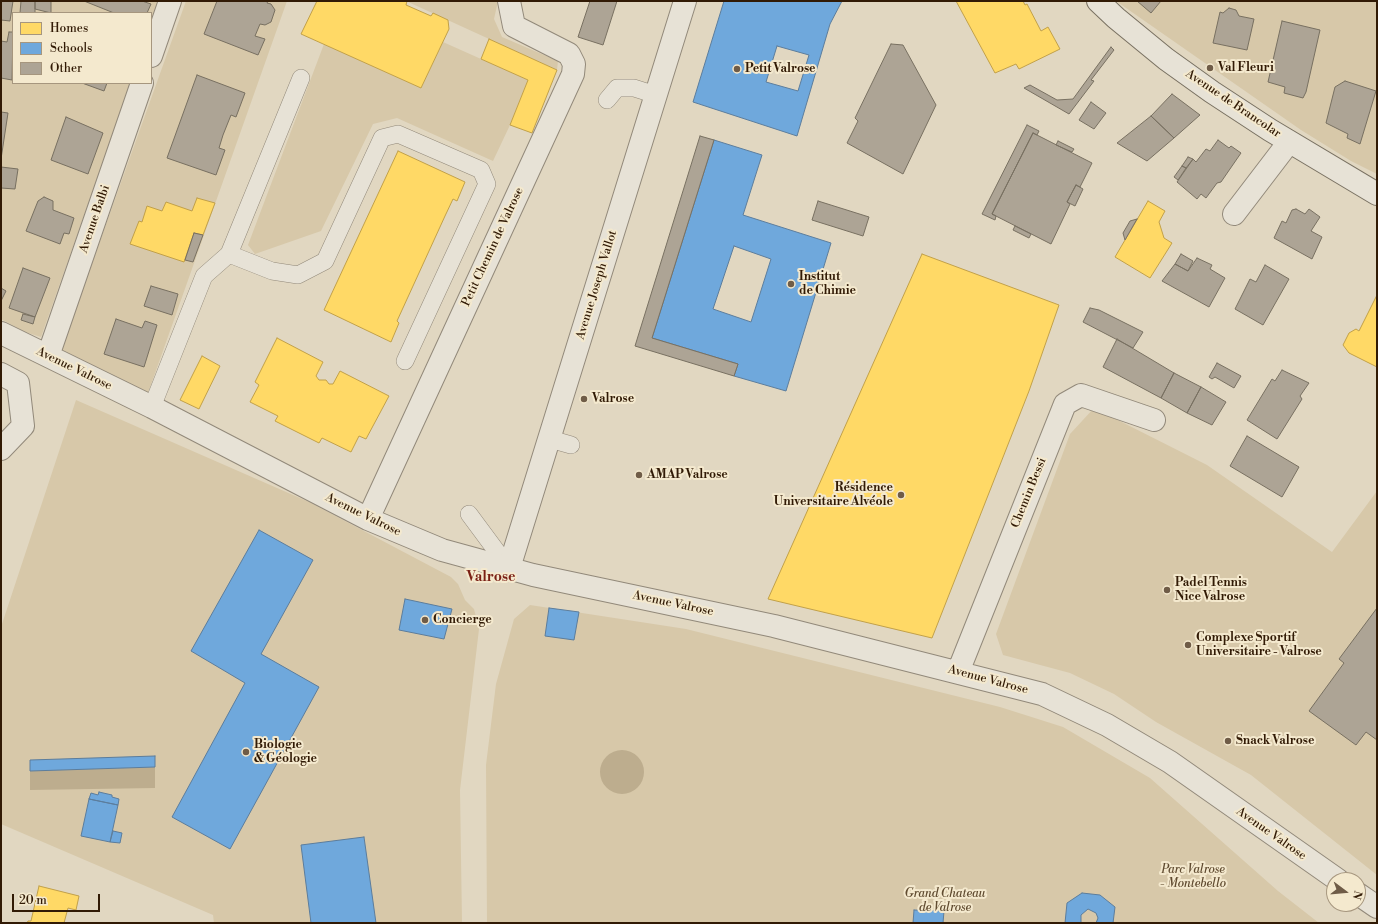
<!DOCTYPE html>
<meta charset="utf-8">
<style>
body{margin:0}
#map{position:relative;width:1378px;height:924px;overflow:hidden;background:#e1d7c1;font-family:"Libre Bodoni",serif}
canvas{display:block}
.frame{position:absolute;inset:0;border:2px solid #311a05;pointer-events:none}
.legend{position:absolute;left:12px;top:12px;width:140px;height:72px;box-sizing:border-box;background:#f4e9ce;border:1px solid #a6967e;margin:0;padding:5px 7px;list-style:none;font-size:12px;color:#311a05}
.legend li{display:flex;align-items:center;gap:8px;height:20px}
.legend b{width:20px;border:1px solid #a6967e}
.north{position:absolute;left:1326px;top:872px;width:40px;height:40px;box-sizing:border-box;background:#f4e9ce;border:1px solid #a6967e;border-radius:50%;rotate:106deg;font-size:11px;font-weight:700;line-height:16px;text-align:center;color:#311a05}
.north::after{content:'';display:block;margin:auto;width:14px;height:18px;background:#6f5c47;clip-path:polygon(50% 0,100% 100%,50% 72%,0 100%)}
.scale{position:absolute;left:12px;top:894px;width:88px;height:18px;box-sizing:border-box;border:2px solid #311a05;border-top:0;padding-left:5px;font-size:12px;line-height:14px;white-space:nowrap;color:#311a05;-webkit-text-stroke:3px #f4e9ce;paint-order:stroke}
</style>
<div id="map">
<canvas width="1378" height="924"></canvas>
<div class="frame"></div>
<ul class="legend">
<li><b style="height:11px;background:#ffd966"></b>Homes</li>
<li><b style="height:11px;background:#6fa8dc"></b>Schools</li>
<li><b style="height:11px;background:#ada495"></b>Other</li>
</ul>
<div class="north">N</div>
<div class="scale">20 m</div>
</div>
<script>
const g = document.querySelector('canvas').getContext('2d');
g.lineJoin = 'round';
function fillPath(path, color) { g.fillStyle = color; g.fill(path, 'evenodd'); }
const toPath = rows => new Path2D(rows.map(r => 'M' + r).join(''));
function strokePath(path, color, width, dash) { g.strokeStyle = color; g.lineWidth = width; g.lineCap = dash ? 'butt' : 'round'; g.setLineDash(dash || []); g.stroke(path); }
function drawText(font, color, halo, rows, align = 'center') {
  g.font = font + ' "Libre Bodoni",serif'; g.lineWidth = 4; g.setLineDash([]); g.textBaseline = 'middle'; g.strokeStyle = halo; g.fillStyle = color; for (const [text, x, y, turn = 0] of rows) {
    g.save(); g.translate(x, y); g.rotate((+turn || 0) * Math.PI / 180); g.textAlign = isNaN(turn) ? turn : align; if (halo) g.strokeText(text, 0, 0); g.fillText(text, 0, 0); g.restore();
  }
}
fillPath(toPath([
 [1,1,160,1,151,26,151,13,13,13,13,83,131,83,41,337,25,332,1,319],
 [186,1,287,1,148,393,61,350],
 [406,1,498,1,494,19,502,37,558,61,557,70],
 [1116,1,1377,1,1377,174,1351,161,1301,130],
 [443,42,528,80,510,125,493,161,397,118,373,124,321,231,255,254,248,245,324,44,421,88],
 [76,400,309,502,451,577,458,584,465,600,474,609,479,629,460,790,462,923,214,923,213,915,1,824,1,627],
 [1094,408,1207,465,1332,552,1377,491,1377,875,1251,775,1156,722,1114,694,1070,673,1003,655,996,634,1070,434],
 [530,605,686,629,1000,707,1063,727,1150,778,1278,891,1319,923,487,923,486,765,496,684,514,619]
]), '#d7c8a9');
fillPath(toPath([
 '600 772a22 22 0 1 1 44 0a22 22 0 1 1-44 0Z',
 [155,767,155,788,30,790,30,771]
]), '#bdad8e');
const homes = toPath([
 [317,1,407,1,406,5,431,16,433,13,448,20,449,29,421,88,301,34,317,1],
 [956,1,1023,1,1025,5,1027,4,1041,31,1048,27,1060,49,1019,69,1016,64,995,73,956,1],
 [489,39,557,70,532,133,510,125,528,80,481,59,489,39],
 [398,151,465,182,457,201,453,199,445,216,397,321,399,323,391,342,324,310,398,151],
 [197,198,215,203,203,235,194,233,184,262,130,244,139,221,142,222,147,206,162,211,166,202,192,211,197,198],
 [1148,201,1165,211,1159,222,1164,238,1172,243,1150,278,1115,257,1148,201],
 [922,254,1059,305,1029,391,932,638,768,599,922,254],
 [1377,295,1377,367,1349,353,1343,345,1349,333,1356,329,1359,331,1377,295],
 [277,338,323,362,316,376,319,380,326,380,329,384,333,384,340,371,389,396,366,439,359,436,351,452,322,438,319,443,275,421,278,416,250,402,259,385,255,382,277,338],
 [202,356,220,366,199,409,180,400,202,356],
 [39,886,79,896,76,910,68,908,64,923,27,923,28,921,31,921,39,886]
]);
fillPath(homes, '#ffd966');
strokePath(homes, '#c1a049', 1);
const schools = toPath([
 [724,1,842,1,830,24,797,136,693,102,724,1],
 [777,46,809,55,798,91,766,82,777,46],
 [714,140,762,155,743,215,831,243,786,391,734,376,738,364,652,338,714,140],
 [734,246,771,259,751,322,713,309,734,246],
 [259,530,313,560,261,654,319,687,230,849,172,817,245,683,191,651,259,530],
 [405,599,452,609,444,639,399,630,405,599],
 [549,608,579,612,574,640,545,636,549,608],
 [155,756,155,767,30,771,30,760,155,756],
 [99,792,112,795,112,797,119,799,118,805,89,799,91,793,98,795,99,792],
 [89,799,118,805,110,842,81,836,89,799],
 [113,831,122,833,120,843,110,842,113,831],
 [364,837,376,923,311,923,301,845,364,837],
 [1082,893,1100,895,1115,907,1113,923,1096,923,1098,918,1096,913,1088,909,1081,915,1081,923,1065,923,1067,903,1082,893],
 [914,910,944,911,943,923,913,923,914,910]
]);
fillPath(schools, '#6fa8dc');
strokePath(schools, '#5c7d9c', 1);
const building = toPath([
 [1,1,13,1,10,21,1,20,1,1],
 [21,1,35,1,35,13,20,13,21,1],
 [35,1,51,1,51,13,35,9,35,1],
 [84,1,142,1,151,4,147,13,114,13,84,1],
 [217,1,268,1,267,3,271,4,275,10,271,22,265,25,260,24,255,36,265,39,258,55,204,34,217,1],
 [590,1,617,1,603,45,578,37,590,1],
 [1137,1,1161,1,1151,13,1137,1],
 [1229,8,1236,10,1239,16,1254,19,1247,50,1213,43,1220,12,1223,13,1229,8],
 [1282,21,1320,30,1306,92,1303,98,1284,93,1285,87,1268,82,1282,21],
 [9,32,13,32,12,80,1,78,1,41,7,42,9,32],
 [891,44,903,45,936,105,903,174,847,143,858,121,855,118,891,44],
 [1111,47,1114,50,1091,80,1094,81,1069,114,1024,88,1030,85,1057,100,1073,99,1111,47],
 [197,75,245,93,236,117,231,115,223,135,219,148,225,150,216,175,167,158,197,75],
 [1345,81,1376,91,1360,144,1347,138,1348,134,1326,123,1335,87,1345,81],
 [82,83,107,83,104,91,82,83],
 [1172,94,1200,115,1174,138,1151,116,1172,94],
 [1091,102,1106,113,1094,129,1079,120,1091,102],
 [1,112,8,113,1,159,1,112],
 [1151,116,1174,138,1147,161,1117,143,1151,116],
 [66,117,103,133,88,174,51,160,66,117],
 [1027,125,1039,131,1037,135,1033,133,992,214,996,216,995,220,982,214,1027,125],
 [1033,133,1092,163,1080,187,1076,185,1067,202,1070,204,1051,244,992,214,1033,133],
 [700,136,714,140,652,338,738,364,734,376,635,346,700,136],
 [1218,140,1229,148,1231,146,1241,153,1221,182,1217,183,1206,198,1201,194,1197,199,1177,182,1193,159,1196,162,1206,149,1210,151,1218,140],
 [1058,141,1074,149,1072,152,1056,145,1058,141],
 [1188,157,1193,159,1186,168,1182,166,1188,157],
 [1182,166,1186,168,1178,180,1174,177,1182,166],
 [1,167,18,169,15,189,1,188,1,167],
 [1076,185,1083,189,1075,206,1067,202,1076,185],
 [44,197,53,201,53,210,74,218,69,234,64,233,60,244,26,231,38,201,44,197],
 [818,201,869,217,863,236,812,220,818,201],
 [1296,209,1305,214,1309,209,1320,217,1311,231,1322,237,1312,259,1274,238,1282,221,1286,223,1292,210,1296,209],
 [1137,219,1125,240,1123,233,1130,221,1137,219],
 [1015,226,1031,234,1029,238,1013,230,1015,226],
 [194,233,203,235,193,262,185,260,194,233],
 [1181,254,1193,261,1188,271,1175,264,1181,254],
 [1197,258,1212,265,1210,269,1225,278,1209,307,1162,281,1175,264,1188,271,1197,258],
 [1265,265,1289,279,1263,325,1235,309,1250,279,1256,282,1265,265],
 [23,268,50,278,35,317,9,308,23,268],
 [151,286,178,294,172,315,144,306,151,286],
 [1,288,6,291,1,301,1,288],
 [1090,308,1099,310,1143,332,1133,348,1083,322,1090,308],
 [23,314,35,317,33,324,21,320,23,314],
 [116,319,142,328,145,321,157,325,144,367,104,354,116,319],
 [1117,339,1174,373,1161,398,1103,367,1117,339],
 [1217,363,1241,376,1234,388,1215,377,1212,379,1209,377,1217,363],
 [1282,370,1309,383,1300,396,1302,399,1277,439,1247,420,1272,379,1275,381,1282,370],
 [1174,373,1201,387,1187,413,1161,398,1174,373],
 [1201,387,1226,402,1212,425,1187,413,1201,387],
 [1247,436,1299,467,1282,497,1230,466,1247,436],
 [1377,608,1377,740,1366,732,1356,745,1309,711,1344,663,1339,659,1377,608]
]);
fillPath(building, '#ada495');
strokePath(building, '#787061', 1);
const lane = toPath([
 [607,100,617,88,634,88,656,95],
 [229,254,272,271,298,275,325,261,382,138,398,134,481,170,487,184,405,361],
 [152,407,204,276,229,254,301,78],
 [550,439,571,445],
 [469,514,509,568]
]);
const street = toPath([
 [151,56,170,1],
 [1234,214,1289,142],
 [1,333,152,407,368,519,442,550,533,575,774,626,1042,694,1107,725,1170,762,1338,880],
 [48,356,142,83],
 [1,374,18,383,23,426,1,449],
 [368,519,573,74,574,64,569,54,514,26,509,1],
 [509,568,685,1],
 [958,672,1065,404,1081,395,1154,420],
 [1358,894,1377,907]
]);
const secondary = toPath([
 [1098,1,1116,18,1166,59,1212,92,1270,130,1377,194]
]);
strokePath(lane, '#92897a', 18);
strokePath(street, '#92897a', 24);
strokePath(secondary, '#787061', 24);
strokePath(lane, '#e7e2d6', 17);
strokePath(street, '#e7e2d6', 22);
strokePath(secondary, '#e7e2d6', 22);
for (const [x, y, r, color] of [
 [1210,68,4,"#6f5c47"],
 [737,69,4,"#6f5c47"],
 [791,284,4,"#6f5c47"],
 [584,399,4,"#6f5c47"],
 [639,475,4,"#6f5c47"],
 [901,495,4,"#6f5c47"],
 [1167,590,4,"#6f5c47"],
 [425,620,4,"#6f5c47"],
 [1188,645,4,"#6f5c47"],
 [1228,741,4,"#6f5c47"],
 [246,752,4,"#6f5c47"]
]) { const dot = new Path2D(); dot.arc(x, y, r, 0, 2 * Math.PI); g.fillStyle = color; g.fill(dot); strokePath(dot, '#f4e9ce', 1.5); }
drawText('bold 12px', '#311a05', '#f4e9ce', [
 ["Val Fleuri",1218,68],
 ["Petit Valrose",745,69],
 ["Institut",799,277],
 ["de Chimie",799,291],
 ["Valrose",592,399],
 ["AMAP Valrose",647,475],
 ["Résidence",893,488,"right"],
 ["Universitaire Alvéole",893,502,"right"],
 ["Padel Tennis",1175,583],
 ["Nice Valrose",1175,597],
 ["Concierge",433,620],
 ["Complexe Sportif",1196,638],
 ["Universitaire - Valrose",1196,652],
 ["Snack Valrose",1236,741],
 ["Biologie",254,745],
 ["& Géologie",254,759]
], 'left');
drawText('12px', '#311a05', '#f4e9ce', [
 ["Avenue de Brancolar",1233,104,34],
 ["Avenue Balbi",95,219,-71],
 ["Petit Chemin de Valrose",493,247,-65],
 ["Avenue Joseph Vallot",597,285,-73],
 ["Avenue Valrose",74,369,26],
 ["Chemin Bessi",1029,493,-68],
 ["Avenue Valrose",363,515,26],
 ["Avenue Valrose",673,604,12],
 ["Avenue Valrose",988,680,15],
 ["Avenue Valrose",1271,834,35]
]);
drawText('italic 12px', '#604b30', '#f4e9ce', [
 ["Parc Valrose",1193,870],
 ["- Montebello",1193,884],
 ["Grand Chateau",945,894],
 ["de Valrose",945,908]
]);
drawText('bold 14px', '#7a1f14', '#f4e9ce', [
 ["Valrose",491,578]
]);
</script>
